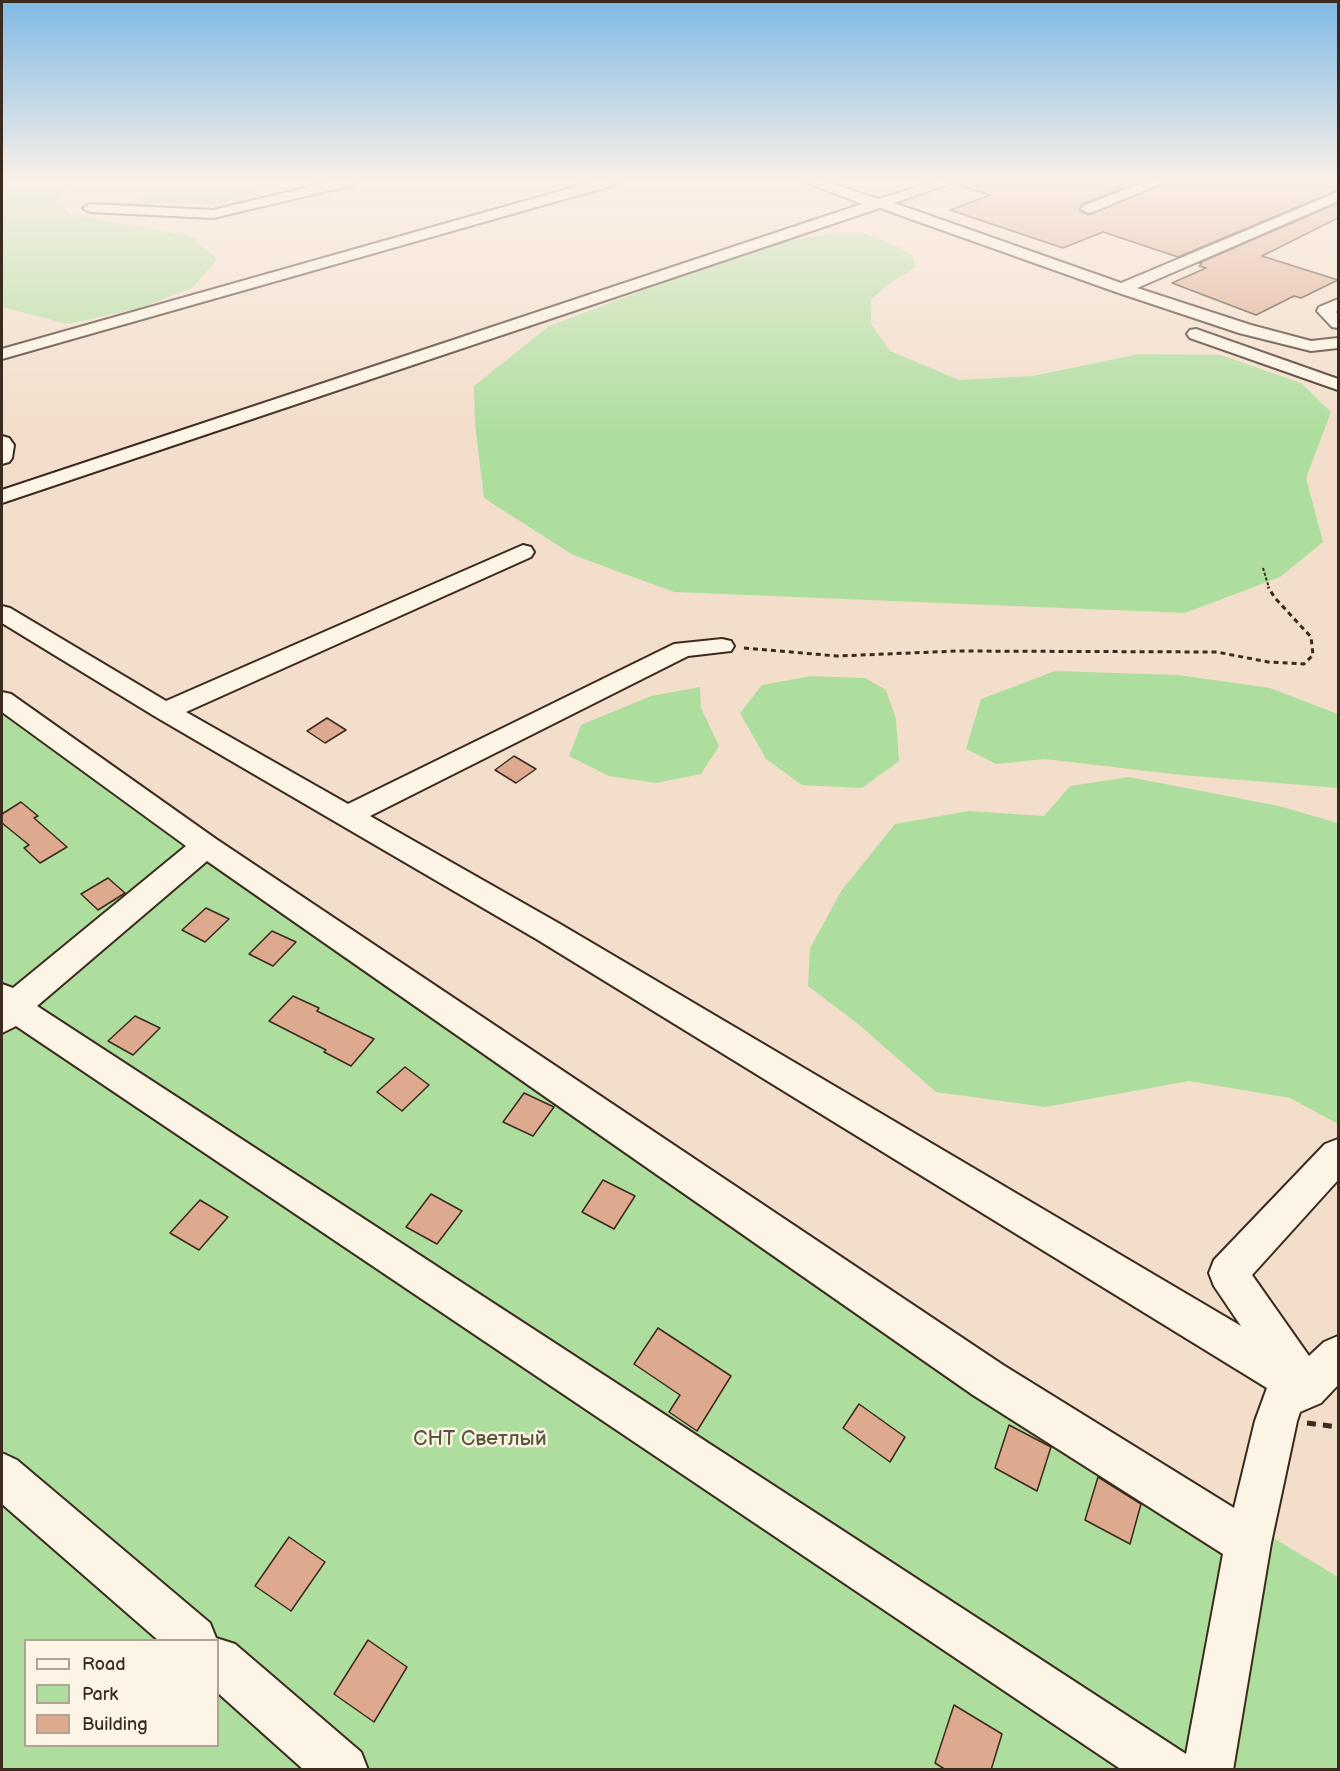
<!DOCTYPE html>
<meta charset="utf-8">
<style>
body{margin:0}
#map{position:relative;width:1340px;height:1771px;overflow:hidden;background:#f3decb;font-family:"Balsamiq Sans",sans-serif}
canvas{display:block}
.frame{position:absolute;inset:0;border:3px solid #3b2a1e;pointer-events:none}
.legend{position:absolute;left:24px;top:1639px;width:195px;height:108px;box-sizing:border-box;background:#fcf5e5;border:2px solid #afa495;margin:0;padding:8px 10px;list-style:none;font-size:18px;color:#3b2a1e}
.legend li{display:flex;align-items:center;gap:12px;height:30px}
.legend b{width:30px;border:2px solid #afa495}
</style>
<div id="map">
<canvas width="1340" height="1771"></canvas>
<div class="frame"></div>
<ul class="legend">
<li><b style="height:8px;background:#fcf5e5"></b>Road</li>
<li><b style="height:16px;background:#aede9e"></b>Park</li>
<li><b style="height:16px;background:#ddaa8f"></b>Building</li>
</ul>
</div>
<script>
const g = document.querySelector('canvas').getContext('2d');
g.lineJoin = 'round';
function fillPath(path, color) { g.fillStyle = color; g.fill(path, 'evenodd'); }
const toPath = rows => new Path2D(rows.map(r => 'M' + r).join(''));
function strokePath(path, color, width, dash) { g.strokeStyle = color; g.lineWidth = width; g.lineCap = dash ? 'butt' : 'round'; g.setLineDash(dash || []); g.stroke(path); }
function drawText(font, color, halo, rows, align = 'center') {
  g.font = font + ' "Balsamiq Sans",sans-serif'; g.lineWidth = 5; g.setLineDash([]); g.textBaseline = 'middle'; g.strokeStyle = halo; g.fillStyle = color; for (const [text, x, y, turn = 0] of rows) {
    g.save(); g.translate(x, y); g.rotate((+turn || 0) * Math.PI / 180); g.textAlign = isNaN(turn) ? turn : align; if (halo) g.strokeText(text, 0, 0); g.fillText(text, 0, 0); g.restore();
  }
}
fillPath(toPath([
 [2,182,72,182,59,196,69,214,190,236,217,259,192,288,140,308,67,324,2,307],
 [170,182,283,182,220,204,128,203],
 [840,233,866,234,896,246,912,255,916,267,893,281,871,299,871,324,890,351,959,380,1033,376,1139,354,1221,355,1301,383,1331,412,1306,478,1323,542,1280,577,1185,613,674,592,573,555,484,498,475,424,474,386,549,326,655,286,790,240],
 [1055,671,1178,675,1270,688,1338,714,1338,788,1181,775,1045,759,996,764,966,749,981,699],
 [811,676,865,678,886,690,896,719,899,761,862,788,802,785,766,759,740,713,762,685],
 [700,687,701,708,719,746,701,774,656,783,609,776,569,756,581,725,651,696],
 [2,712,710,1198,1338,1577,1338,1769,2,1769],
 [26,1640,218,1640,218,1746,26,1746],
 [1129,777,1279,806,1338,823,1338,1124,1290,1098,1189,1081,1045,1107,936,1092,858,1024,808,986,810,948,842,890,895,824,969,811,1044,816,1070,786]
]), '#aede9e');
const building = toPath([
 [963,182,1138,182,1082,204,1079,210,1088,215,1167,182,1338,182,1338,190,1178,257,1103,232,1063,248,950,210,990,195,962,186,963,182],
 [1338,203,1338,218,1262,256,1338,280,1301,298,1294,296,1256,315,1172,283,1206,268,1199,266,1202,264,1199,263,1338,203],
 [327,718,346,730,325,743,307,731,327,718],
 [514,756,536,769,516,783,495,770,514,756],
 [21,802,38,816,34,818,67,847,40,863,24,848,29,845,2,823,2,814,21,802],
 [108,878,125,893,98,910,81,894,108,878],
 [206,908,229,919,205,942,182,930,206,908],
 [272,931,296,942,273,966,249,954,272,931],
 [293,996,319,1008,317,1011,374,1039,351,1066,324,1052,326,1050,269,1021,293,996],
 [135,1016,160,1028,133,1055,108,1041,135,1016],
 [405,1067,429,1085,402,1111,377,1092,405,1067],
 [524,1093,554,1107,533,1136,503,1122,524,1093],
 [603,1180,635,1196,614,1229,582,1212,603,1180],
 [431,1194,462,1211,437,1244,406,1227,431,1194],
 [200,1200,228,1217,199,1250,170,1233,200,1200],
 [658,1328,731,1376,697,1431,669,1412,680,1395,634,1364,658,1328],
 [859,1404,905,1437,890,1462,843,1428,859,1404],
 [1009,1425,1051,1447,1037,1491,995,1468,1009,1425],
 [1098,1477,1141,1504,1130,1544,1085,1520,1098,1477],
 [289,1537,325,1562,291,1611,255,1586,289,1537],
 [368,1640,407,1667,374,1722,334,1694,368,1640],
 [954,1705,1002,1734,991,1770,946,1770,935,1763,954,1705]
]);
fillPath(building, '#ddaa8f');
strokePath(building, '#3b2a1e', 1.5);
const minor = toPath([
 [329,182,355,182,353,185,213,218,90,212,83,208,90,204,213,210,329,182],
 [592,182,616,182,614,185,2,359,2,349,592,182],
 [805,182,826,182,879,199,932,182,954,182,894,203,1121,283,1338,192,1338,201,1137,288,1251,325,1311,341,1338,338,1338,348,1311,351,1239,333,1116,292,880,208,2,503,2,490,862,204,805,182],
 [1145,182,1165,182,1093,212,1088,213,1081,209,1083,206,1145,182],
 [1338,299,1338,310,1336,312,1338,314,1338,328,1332,327,1317,311,1319,307,1338,299],
 [1196,329,1338,379,1338,390,1190,338,1187,334,1190,330,1196,329],
 [2,436,9,438,14,445,12,458,9,462,2,464,2,436],
 [523,545,531,547,534,552,531,557,186,712,348,804,674,644,722,639,731,641,734,646,731,651,688,656,370,816,560,924,1241,1326,1214,1286,1209,1273,1214,1260,1325,1144,1338,1139,1338,1180,1252,1275,1309,1356,1324,1342,1338,1336,1338,1385,1321,1403,1300,1412,1297,1421,1271,1543,1233,1770,1122,1770,16,1026,2,1033,2,984,13,988,186,846,2,712,2,692,11,694,216,839,1003,1365,1234,1508,1255,1421,1267,1388,538,940,156,717,2,623,2,606,10,608,166,701,523,545],
 [207,861,973,1395,1223,1554,1186,1754,37,1006,207,861],
 [2,1453,17,1460,210,1623,216,1638,235,1644,361,1752,368,1770,304,1770,218,1693,218,1640,158,1640,2,1504,2,1453]
]);
strokePath(minor, '#3b2a1e', 4);
strokePath(toPath([
 [1263,568,1269,588]
]), '#3b2a1e', 2, [3, 2]);
strokePath(toPath([
 [744,648,837,656,957,651,1217,652,1268,662,1304,664,1313,655,1311,637,1275,598,1268,587]
]), '#3b2a1e', 3, [5, 4]);
strokePath(toPath([
 [1307,1423,1338,1427]
]), '#3b2a1e', 5, [9, 7]);
fillPath(minor, '#fcf5e5');
const sky = g.createLinearGradient(0, 0, 0, 430);
sky.addColorStop(0, '#7fb9e5');
sky.addColorStop(0.42, '#faf0e8');
sky.addColorStop(1, '#faf0e800');
g.fillStyle = sky;
g.fillRect(0, 0, 1340, 430);
drawText('21px', '#58573e', '#fcf5e5', [
 ["СНТ Светлый",480,1440]
]);
</script>
